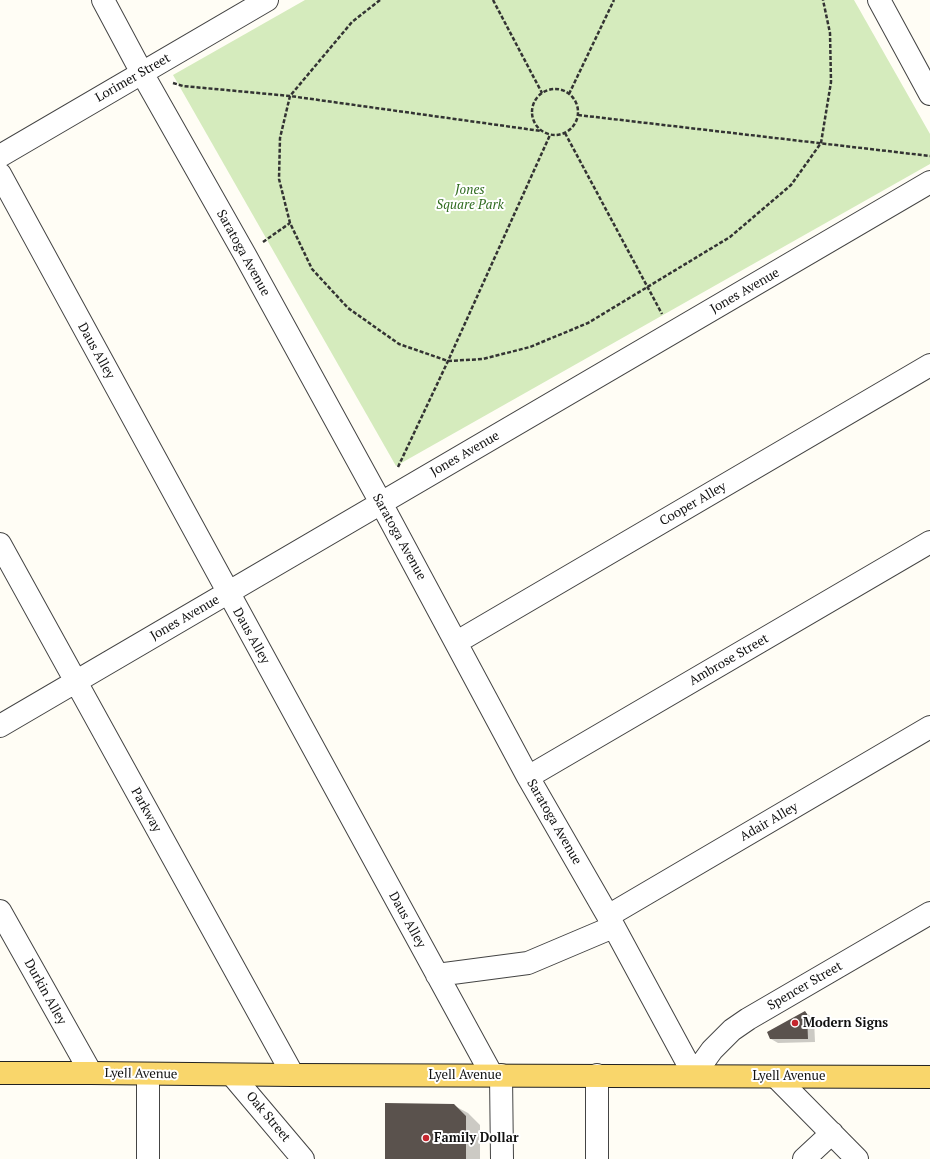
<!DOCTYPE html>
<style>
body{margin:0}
canvas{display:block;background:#fffdf5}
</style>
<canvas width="930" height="1159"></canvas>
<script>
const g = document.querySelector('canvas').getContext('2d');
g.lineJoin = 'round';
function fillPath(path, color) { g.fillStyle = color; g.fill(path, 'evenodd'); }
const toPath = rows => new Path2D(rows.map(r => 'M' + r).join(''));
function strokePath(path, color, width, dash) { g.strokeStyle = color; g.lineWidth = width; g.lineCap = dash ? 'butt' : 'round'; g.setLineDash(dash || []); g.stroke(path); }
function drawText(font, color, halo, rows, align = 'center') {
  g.font = font + ' "PT Serif",serif'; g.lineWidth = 4; g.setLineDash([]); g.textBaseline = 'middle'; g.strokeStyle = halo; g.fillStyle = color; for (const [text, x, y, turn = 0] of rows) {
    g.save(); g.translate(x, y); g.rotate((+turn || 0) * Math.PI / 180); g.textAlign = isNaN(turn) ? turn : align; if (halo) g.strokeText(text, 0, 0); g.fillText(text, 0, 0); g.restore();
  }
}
fillPath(toPath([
 [305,0,854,0,930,134,930,164,396,466,173,75]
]), '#d5ebbd');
fillPath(toPath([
 [805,1012,814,1019,815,1042,778,1043,771,1039],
 [453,1105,468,1113,480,1125,480,1159,386,1159]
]), '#0003');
fillPath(toPath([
 [805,1011,807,1014,808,1039,770,1039,767,1032],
 [385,1103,454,1104,466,1116,466,1159,385,1159]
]), '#5a524d');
const minor = toPath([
 [103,0,142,73,245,255,381,503,528,777,608,916,694,1075,712,1050,732,1030,748,1019,930,913],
 [879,0,930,94],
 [0,156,267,0],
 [0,174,492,1075],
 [0,544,293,1075],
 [457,642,930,365],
 [0,726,930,182],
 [528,777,930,542],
 [0,911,91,1073],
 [608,916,930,727],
 [437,975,528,963,613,927],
 [148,1074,148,1159],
 [232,1075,303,1159],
 [501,1075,502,1159],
 [776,1077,857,1159],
 [597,1159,597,1075],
 [804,1159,832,1133]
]);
const major = toPath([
 [0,1073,91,1073,293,1075,930,1077]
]);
strokePath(minor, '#444', 24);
strokePath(major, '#222', 24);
strokePath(toPath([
 [380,0,352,22,290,96,280,138,279,179,290,223,312,269,348,308,399,344,448,361,483,359,530,347,588,323,730,237,791,185,821,143,831,82,830,33,823,0],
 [493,0,542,93],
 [173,83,183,86,290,96,541,131],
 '532 112a23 23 0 1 1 46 0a23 23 0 1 1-46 0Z',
 [569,94,614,0],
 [578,115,930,156],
 [565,133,662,314],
 [263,242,290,223],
 [398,467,448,361,550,135]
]), '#333', 2.5, [4, 2]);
strokePath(minor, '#fff', 22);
strokePath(major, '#f9d66b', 22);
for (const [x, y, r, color] of [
 [795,1023,4,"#c4262e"],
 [426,1138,4,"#c4262e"]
]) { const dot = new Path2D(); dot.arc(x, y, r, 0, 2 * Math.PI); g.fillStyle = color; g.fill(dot); strokePath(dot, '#fff', 1.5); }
drawText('13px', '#111', '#fff', [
 ["Lorimer Street",133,78,-30],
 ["Saratoga Avenue",243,253,61],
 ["Jones Avenue",745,291,-30],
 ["Daus Alley",96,351,61],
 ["Jones Avenue",465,454,-30],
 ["Cooper Alley",693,504,-30],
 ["Saratoga Avenue",399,537,61],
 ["Jones Avenue",185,618,-30],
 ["Daus Alley",251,636,61],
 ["Ambrose Street",729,660,-30],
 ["Parkway",146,810,61],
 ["Saratoga Avenue",554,822,60],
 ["Adair Alley",769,822,-30],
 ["Daus Alley",407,920,61],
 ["Spencer Street",805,986,-30],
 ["Durkin Alley",45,992,61],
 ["Lyell Avenue",141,1074,1],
 ["Lyell Avenue",465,1075],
 ["Lyell Avenue",789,1076],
 ["Oak Street",268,1117,50]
]);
drawText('italic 13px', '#2f6b1f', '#fff', [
 ["Jones",470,190],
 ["Square Park",470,205]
]);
drawText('bold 13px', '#111', '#fff', [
 ["Modern Signs",803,1023],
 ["Family Dollar",434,1138]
], 'left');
</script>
